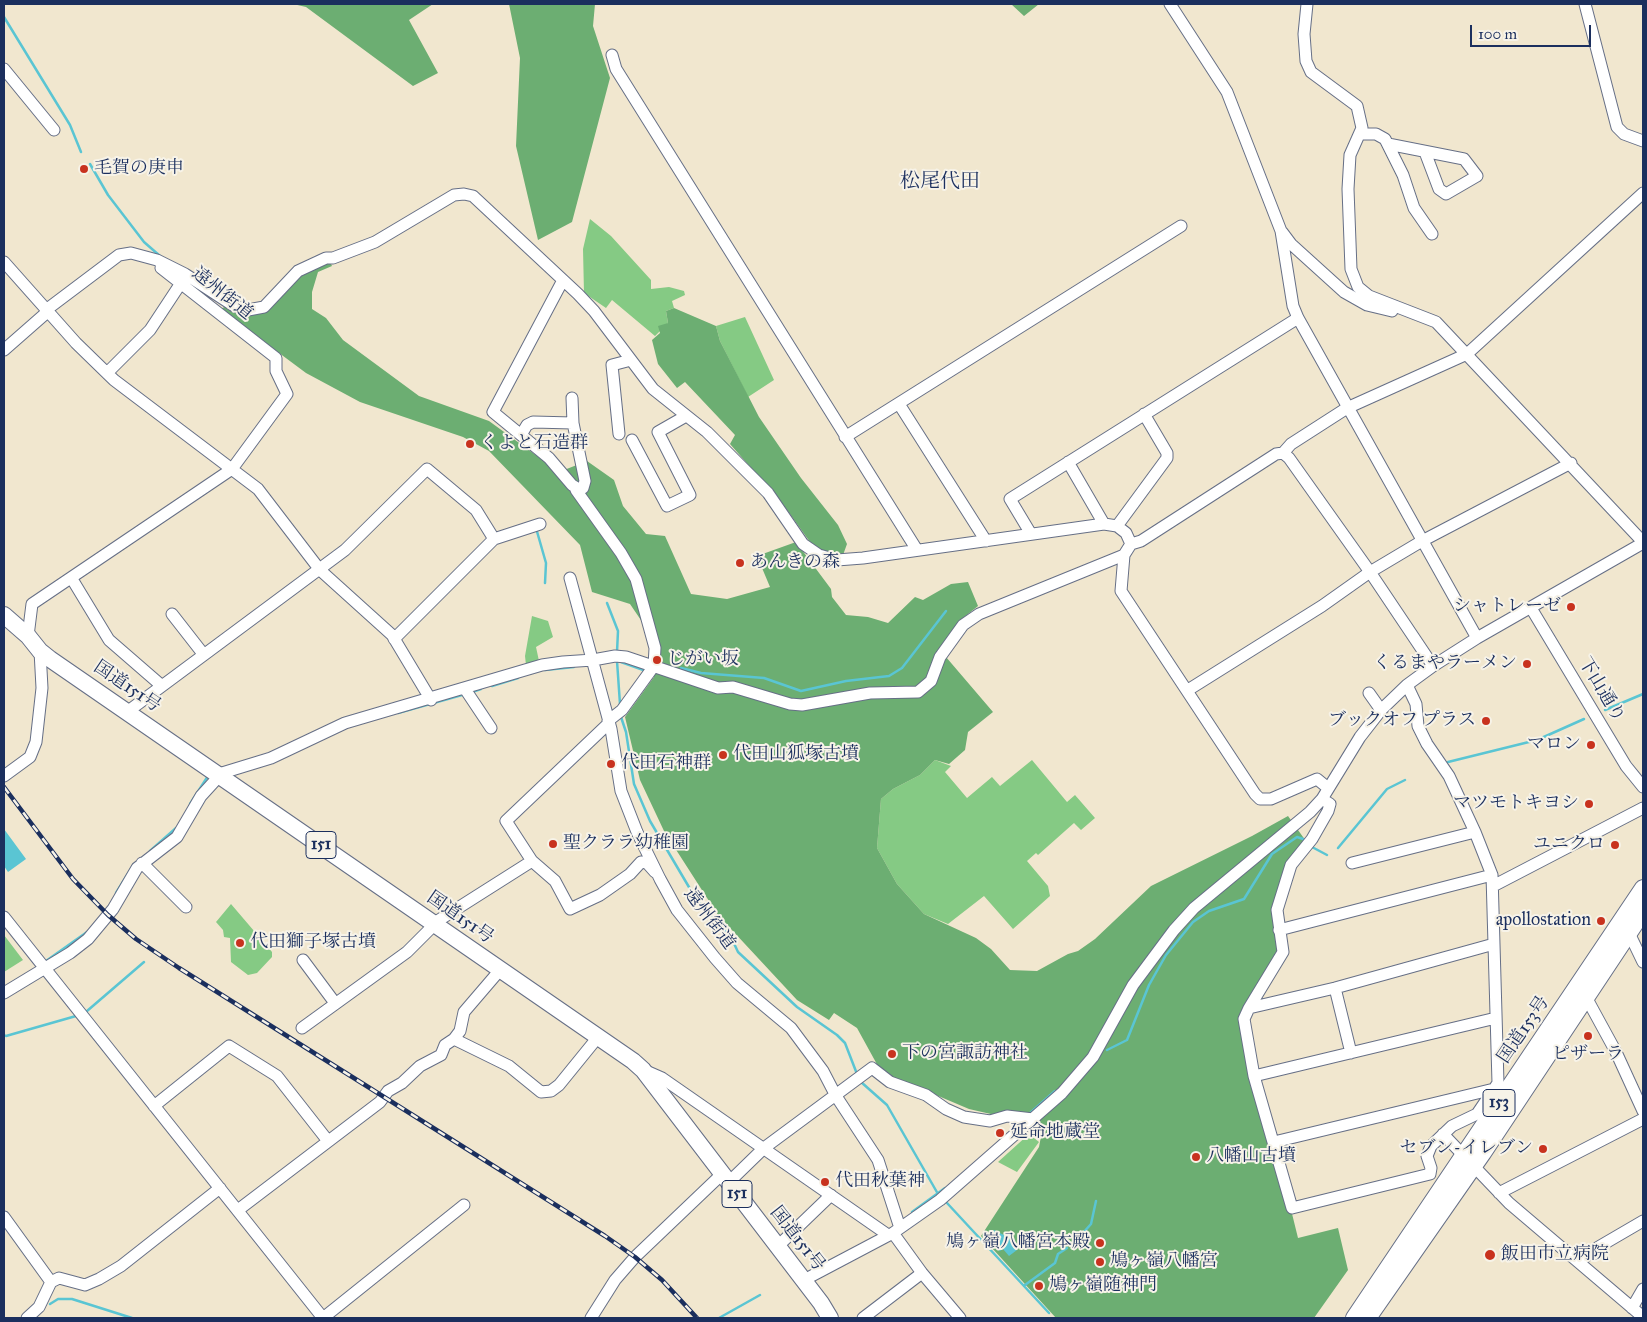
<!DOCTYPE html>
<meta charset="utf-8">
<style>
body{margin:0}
#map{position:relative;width:1647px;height:1322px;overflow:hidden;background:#f1e7cf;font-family:"IM FELL Great Primer",serif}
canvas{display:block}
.frame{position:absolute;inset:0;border:5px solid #1b2f5e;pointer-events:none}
.scale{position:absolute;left:1470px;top:25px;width:121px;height:22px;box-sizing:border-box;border:2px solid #1b2f5e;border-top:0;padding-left:6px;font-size:15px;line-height:18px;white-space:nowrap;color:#1b2f5e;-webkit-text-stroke:4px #f7f3e8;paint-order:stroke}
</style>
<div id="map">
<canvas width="1647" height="1322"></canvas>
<div class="frame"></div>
<div class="scale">100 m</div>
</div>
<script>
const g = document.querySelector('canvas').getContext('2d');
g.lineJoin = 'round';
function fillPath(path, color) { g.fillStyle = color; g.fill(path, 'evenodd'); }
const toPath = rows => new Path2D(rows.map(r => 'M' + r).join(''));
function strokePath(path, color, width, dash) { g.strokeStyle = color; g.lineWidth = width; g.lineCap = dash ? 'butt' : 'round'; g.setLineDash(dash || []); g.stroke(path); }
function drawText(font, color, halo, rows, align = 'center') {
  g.font = font + ' "IM FELL Great Primer","Noto Serif JP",serif'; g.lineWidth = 4; g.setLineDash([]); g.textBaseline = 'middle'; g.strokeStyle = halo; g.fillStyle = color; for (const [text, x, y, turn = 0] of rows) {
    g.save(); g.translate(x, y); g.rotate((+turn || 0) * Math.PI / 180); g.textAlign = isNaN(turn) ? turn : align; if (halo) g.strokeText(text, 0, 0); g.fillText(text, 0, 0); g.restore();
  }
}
fillPath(toPath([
 [590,219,611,236,651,280,651,289,669,287,684,291,685,295,672,301,674,308,666,311,668,323,655,336,612,300,606,308,584,293,583,249],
 [745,317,774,380,748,397,720,341,716,326],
 [532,616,548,621,553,637,536,647,539,661,526,665,525,656],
 [935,760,951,766,945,772,967,798,992,777,1000,786,1032,760,1067,802,1075,795,1095,818,1081,830,1074,823,1038,855,1036,853,1027,861,1048,886,1050,896,1013,929,984,896,948,924,924,914,897,884,877,848,881,799,893,789,920,775],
 [231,904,272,952,272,957,257,973,248,975,231,962,230,938,224,937,223,930,216,922],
 [4,935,23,960,4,972],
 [1029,1134,1039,1142,1017,1172,998,1162]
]), '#85ca84');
fillPath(toPath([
 [293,4,433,4,409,20,438,73,413,86,306,7],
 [509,4,595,4,593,26,610,78,572,222,538,240,516,146,520,58],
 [1011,4,1039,4,1024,16],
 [330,262,332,266,318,272,312,292,312,309,326,318,343,340,419,396,489,421,559,472,587,461,614,480,623,506,646,534,665,536,691,594,727,599,770,587,757,556,796,542,831,589,832,597,846,615,868,617,888,623,915,597,923,600,951,584,968,582,978,606,963,618,940,650,993,712,968,732,965,750,949,764,935,760,920,775,893,789,881,799,877,848,897,884,924,914,976,938,991,949,1010,970,1037,971,1068,954,1078,951,1095,939,1151,886,1252,836,1288,816,1308,844,1298,859,1277,910,1283,952,1244,1019,1298,1238,1338,1228,1348,1270,1314,1318,1056,1318,981,1236,1039,1147,1043,1126,969,1109,910,1084,891,1080,879,1068,857,1028,834,1013,829,1020,797,1000,718,915,664,831,640,780,625,717,654,677,651,635,630,604,592,592,580,545,489,451,463,437,360,402,306,373,220,309,227,306,249,316,265,312,300,275],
 [674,308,716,326,720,341,759,417,801,478,838,525,847,544,843,555,815,549,782,503,730,444,735,435,685,382,677,388,658,364,652,340,660,333,658,326,668,323,666,311]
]), '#6cae72');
fillPath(toPath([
 [4,829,26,859,8,872,4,866],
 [994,1230,1006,1236,1011,1234,1018,1247,1017,1250,1009,1256,1003,1249,1000,1251,987,1238]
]), '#5ac5d3');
strokePath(toPath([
 [4,17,70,125,81,152],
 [90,164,108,195,144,242,160,256],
 [536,528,546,563,545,583],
 [607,603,618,631,617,652],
 [617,661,620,704],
 [621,662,646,671],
 [681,668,701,673,764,678,801,691,846,681,889,676,902,668,946,611],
 [545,670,574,667],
 [492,686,518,678],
 [472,692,481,689],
 [1605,710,1643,694],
 [398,713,462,695],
 [621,717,626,732,634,784,650,821,696,899,731,937,738,952,797,1007,837,1035,845,1043,857,1074],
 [1448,762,1537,740,1584,719],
 [190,804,208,776],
 [1312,847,1327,855],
 [1338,848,1387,789,1405,780],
 [150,851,176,828],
 [116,893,134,864],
 [46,961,87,932],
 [87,1011,144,962],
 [4,1035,6,1036,76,1016],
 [1107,1050,1127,1040,1149,985,1166,955,1193,922,1209,911,1244,899,1272,854,1297,837,1306,840],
 [861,1082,887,1105,938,1194],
 [1029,1114,1055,1091],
 [947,1203,1049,1313],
 [912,1212,945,1188],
 [1075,1242,1091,1224,1096,1201],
 [1025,1285,1055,1263,1058,1254,1067,1248],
 [50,1304,58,1299,72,1299,132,1318],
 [719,1318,760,1295]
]), '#5ac5d3', 2.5);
const minor = toPath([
 [1170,4,1227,92,1281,231,1293,306,1298,318,1477,638],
 [1307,4,1304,34,1306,61,1311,72,1357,106,1362,128,1350,155,1348,189,1351,269,1358,287,1369,296,1436,322,1643,542],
 [1585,4,1617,127,1624,134,1643,141],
 [612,55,616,69,917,550],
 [4,69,54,130],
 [1360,134,1376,134,1385,139,1403,175,1414,208,1432,234],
 [1388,144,1464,159,1477,176,1446,194,1439,189,1425,152],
 [1282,232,1291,244,1344,292,1367,305,1392,311],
 [4,262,76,343,114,380,258,489,320,570,392,635,431,700],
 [563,280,493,412,549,458,572,485,580,490,583,488,585,481,573,423,572,398],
 [4,350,45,314,46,310,119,255,131,253,157,260,185,274,234,306,248,310,264,307,298,271,326,258,333,258,375,242,454,195,464,194,473,196,578,294,594,311,653,389,707,432,768,493,803,544,819,555,837,560,863,558,1104,524,1117,526,1126,533,1131,544],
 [107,373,150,330,181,283],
 [899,404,986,541],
 [619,434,612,365,631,360],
 [521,435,527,425,533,422,573,423],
 [845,437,1181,226],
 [632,440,667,506,690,495,658,432,686,416],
 [1283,453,1291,444,1347,408,1467,354,1643,193],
 [1068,462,1104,524],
 [576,490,621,553,636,579,655,648,654,666,622,710,608,721],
 [1117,526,1167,458,1167,453,1144,414],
 [1031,534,1010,499,1298,318],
 [494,539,540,524],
 [1124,555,1121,591,1255,794,1260,799,1271,799,1317,779,1328,788],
 [570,578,611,729,621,791,637,832,660,879,677,910,715,958,737,983,791,1028,823,1071,836,1096,878,1160,900,1228],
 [72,579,109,640,162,686],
 [1531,608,1626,766,1643,787],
 [172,614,204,655],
 [28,636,32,604,232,469,287,394,276,371,276,358,161,268],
 [1407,685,1416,704,1418,726,1427,744,1449,776,1475,832,1492,875,1498,1083,1477,1114,1452,1126,1431,1146,1427,1156,1431,1168,1430,1174,1292,1208,1254,1076,1244,1019,1249,1008,1335,988,1494,944],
 [465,689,491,728],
 [1188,690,1322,606,1370,572,1422,541,1571,463],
 [1369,693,1381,710],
 [127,712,345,550,427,469,476,510,494,539,394,639],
 [4,776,30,757,36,742,42,688,40,651],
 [532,861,506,821,609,723],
 [142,863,186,907],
 [1352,863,1475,832],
 [1493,886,1643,808],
 [4,917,323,1318],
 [1279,930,1492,875],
 [1629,933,1643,962],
 [303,960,335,1003],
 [500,970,464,1012,460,1031,454,1039,509,1066,541,1092,551,1091,559,1085,598,1037],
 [1335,988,1351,1053],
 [4,993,70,953,88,939,113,909,137,868,177,837,201,796,222,773,271,758,345,723,542,665,563,662,593,660,615,656,626,657,718,688,733,687,790,704,802,705,870,693,918,692,931,681,940,657,963,625,979,614,1124,555,1131,544,1141,541,1276,454,1283,453,1289,458,1370,572,1433,666],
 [1586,997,1616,1052,1643,1111],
 [1249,1008,1283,952,1277,910,1291,865,1312,839,1328,811,1330,804,1322,799],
 [302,1028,407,952,439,920,532,861,555,881,570,909,600,895,630,874,641,862,647,863,655,872],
 [646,1071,662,1078,888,1235],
 [1254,1076,1496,1018],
 [154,1106,229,1046,277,1076,328,1141],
 [1443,1134,1509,1203,1643,1317],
 [1274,1142,1494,1089],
 [728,1183,764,1148,872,1068,890,1082,926,1095,946,1109,964,1117,990,1121,1007,1116,1033,1119],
 [1499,1193,1643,1119],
 [238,1210,380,1102,388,1091,402,1083,420,1066,441,1055,445,1045,454,1039],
 [4,1217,51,1282],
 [893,1233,922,1273,960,1318],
 [777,1247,831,1195],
 [1579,1262,1595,1249,1643,1221],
 [804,1280,893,1233,940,1200,1062,1093,1093,1057,1133,985,1174,930,1194,908,1310,812,1322,799,1360,737,1381,710,1407,685,1433,666,1477,638,1643,543],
 [1632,1308,1643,1289],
 [27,1318,39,1307,51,1282,59,1278,85,1285,99,1279,121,1266,220,1188],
 [323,1318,464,1205],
 [591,1318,615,1280,635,1257,721,1175],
 [863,1318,922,1273]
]);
const highway = toPath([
 [4,615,28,636,40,651,50,659,633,1061,643,1070,821,1303,830,1318],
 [1354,1318,1643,888],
 [1368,1318,1483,1153,1643,912]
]);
strokePath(minor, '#666f86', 13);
strokePath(highway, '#666f86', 18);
strokePath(minor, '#fff', 11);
strokePath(highway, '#fff', 16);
const rail = toPath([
 [4,787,73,879,108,915,136,939,179,968,605,1236,635,1257,662,1280,697,1318]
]);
strokePath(rail, '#1b2f5e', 4.5);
strokePath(rail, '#f7f3e8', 2.5, [8]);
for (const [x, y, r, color] of [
 [84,169,5,"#c8321e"],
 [470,444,5,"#c8321e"],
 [740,563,5,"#c8321e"],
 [1571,607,5,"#c8321e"],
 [657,660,5,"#c8321e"],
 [1527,664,5,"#c8321e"],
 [1486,721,5,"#c8321e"],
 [1591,745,5,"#c8321e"],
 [723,755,5,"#c8321e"],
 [611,764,5,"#c8321e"],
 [1589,804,5,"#c8321e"],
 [553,844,5,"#c8321e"],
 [1615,845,5,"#c8321e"],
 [1601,921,5,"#c8321e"],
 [240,943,5,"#c8321e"],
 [1588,1036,5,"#c8321e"],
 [892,1054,5,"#c8321e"],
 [1000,1133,5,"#c8321e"],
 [1543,1149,5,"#c8321e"],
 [1196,1157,5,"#c8321e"],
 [825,1182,5,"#c8321e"],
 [1100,1243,5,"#c8321e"],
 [1490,1255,6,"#c8321e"],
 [1100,1262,5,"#c8321e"],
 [1039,1286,5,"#c8321e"]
]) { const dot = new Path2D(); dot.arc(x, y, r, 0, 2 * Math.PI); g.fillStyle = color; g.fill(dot); strokePath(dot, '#f7f3e8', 2); }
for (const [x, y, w] of [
 [321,845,30],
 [1499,1103,32],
 [737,1194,30]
]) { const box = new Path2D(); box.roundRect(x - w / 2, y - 13.5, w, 27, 4); g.fillStyle = '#f7f3e8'; g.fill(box); strokePath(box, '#1b2f5e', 1); }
drawText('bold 16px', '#1b2f5e', null, [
 ["151",321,845],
 ["153",1499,1103],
 ["151",737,1194]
]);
drawText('18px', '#1b2f5e', '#f7f3e8', [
 ["毛賀の庚申",94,169],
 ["くよと石造群",480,444],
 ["あんきの森",750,563],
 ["シャトレーゼ",1561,607,"right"],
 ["じがい坂",667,660],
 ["くるまやラーメン",1517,664,"right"],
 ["ブックオフ プラス",1476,721,"right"],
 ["マロン",1581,745,"right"],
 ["代田山狐塚古墳",733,755],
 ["代田石神群",621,764],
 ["マツモトキヨシ",1579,804,"right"],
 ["聖クララ幼稚園",563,844],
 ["ユニクロ",1605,845,"right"],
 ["apollostation",1591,921,"right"],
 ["代田獅子塚古墳",250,943],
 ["下の宮諏訪神社",902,1054],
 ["ピザーラ",1588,1055,"center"],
 ["延命地蔵堂",1010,1133],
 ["セブン-イレブン",1533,1149,"right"],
 ["八幡山古墳",1206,1157],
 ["代田秋葉神",835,1182],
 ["鳩ヶ嶺八幡宮本殿",1090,1243,"right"],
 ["飯田市立病院",1501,1255],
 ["鳩ヶ嶺八幡宮",1110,1262],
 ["鳩ヶ嶺随神門",1049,1286]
], 'left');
drawText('18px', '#1b2f5e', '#f7f3e8', [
 ["遠州街道",222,294,39],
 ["国道151号",127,687,34],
 ["下山通り",1601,690,59],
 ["国道151号",460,918,35],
 ["遠州街道",709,919,53],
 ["国道153号",1524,1030,-56],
 ["国道151号",797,1239,52]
]);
drawText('20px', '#1b2f5e', '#f7f3e8', [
 ["松尾代田",940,182]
]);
</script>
